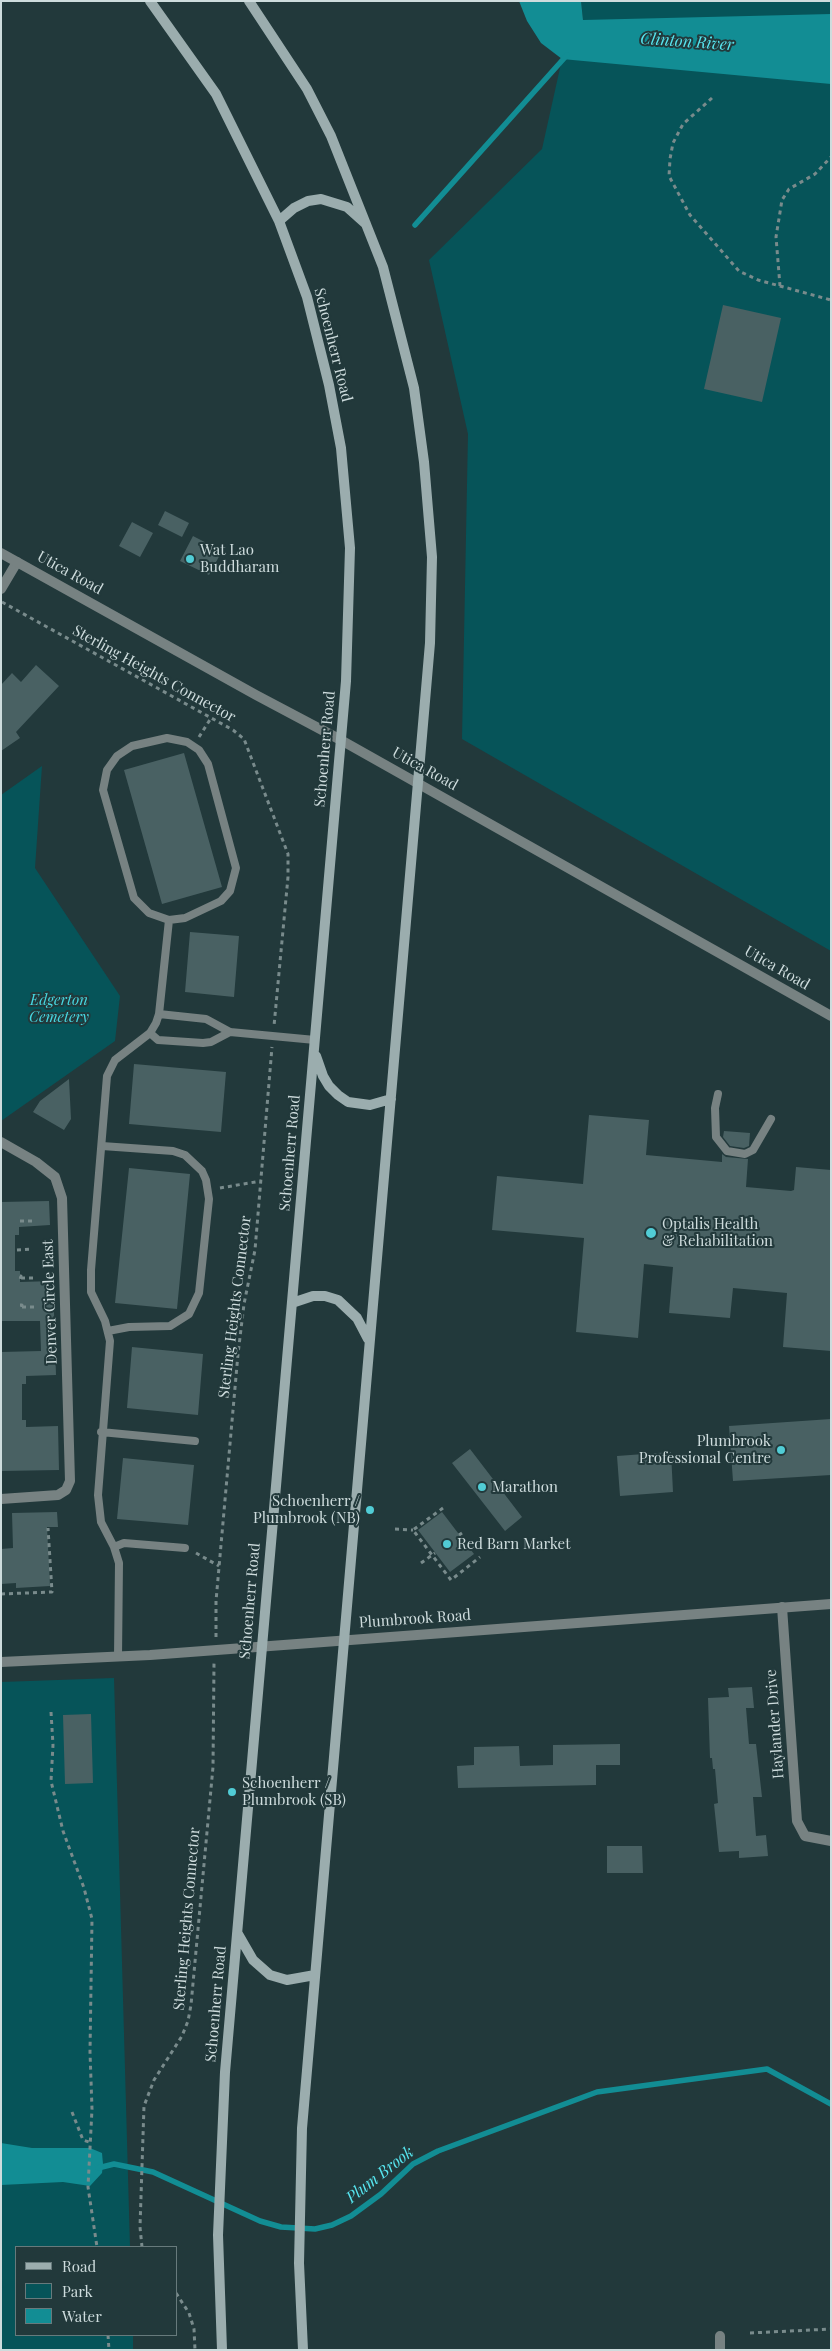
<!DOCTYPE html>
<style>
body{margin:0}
#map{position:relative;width:832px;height:2351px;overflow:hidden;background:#22393b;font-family:"Playfair Display",serif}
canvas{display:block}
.frame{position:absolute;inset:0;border:2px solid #cedcdd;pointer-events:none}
.legend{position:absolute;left:15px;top:2246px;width:162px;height:90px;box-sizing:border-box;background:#22393b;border:1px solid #677a7c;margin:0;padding:6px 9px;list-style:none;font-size:15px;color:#cedcdd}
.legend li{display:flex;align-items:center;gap:10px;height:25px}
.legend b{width:25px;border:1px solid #677a7c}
</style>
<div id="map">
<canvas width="832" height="2351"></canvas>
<div class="frame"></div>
<ul class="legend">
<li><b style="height:6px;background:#9badae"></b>Road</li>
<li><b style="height:14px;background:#065459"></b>Park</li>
<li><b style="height:14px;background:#128d94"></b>Water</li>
</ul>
</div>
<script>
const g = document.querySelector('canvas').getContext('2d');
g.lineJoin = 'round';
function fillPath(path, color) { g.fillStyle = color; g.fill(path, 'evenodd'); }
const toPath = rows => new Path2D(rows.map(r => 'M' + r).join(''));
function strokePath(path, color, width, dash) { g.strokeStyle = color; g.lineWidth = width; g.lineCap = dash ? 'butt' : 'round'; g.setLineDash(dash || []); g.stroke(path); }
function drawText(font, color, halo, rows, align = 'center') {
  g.font = font + ' "Playfair Display",serif'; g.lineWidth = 4; g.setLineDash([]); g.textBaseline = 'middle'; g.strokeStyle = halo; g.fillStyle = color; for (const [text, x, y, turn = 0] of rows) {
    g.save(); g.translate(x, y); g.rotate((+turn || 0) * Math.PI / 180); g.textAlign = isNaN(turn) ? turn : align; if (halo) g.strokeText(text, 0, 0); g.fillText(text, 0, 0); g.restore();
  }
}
fillPath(toPath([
 [581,1,831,1,831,951,462,739,468,434,429,260,542,149,562,59,583,20],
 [42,766,35,868,120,996,115,1041,1,1121,1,795],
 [114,1678,130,2247,16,2247,16,2335,133,2335,133,2350,1,2350,1,1682]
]), '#065459');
fillPath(toPath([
 [519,1,581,1,583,20,831,14,831,84,562,59,541,43,527,21],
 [1,2143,32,2148,90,2148,102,2153,103,2164,102,2173,90,2186,63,2182,1,2185]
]), '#128d94');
strokePath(toPath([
 [415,225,567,55],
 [98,2168,114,2164,153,2172,260,2221,281,2227,315,2229,332,2225,351,2216,381,2194,413,2164,438,2151,597,2092,767,2069,831,2104]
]), '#128d94', 5.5);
fillPath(toPath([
 [723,305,781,318,762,402,704,389],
 [165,511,189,523,182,537,158,525],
 [132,522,153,533,140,557,119,546],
 [193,536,222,551,209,575,180,561],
 [36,665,59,686,16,732,20,738,1,751,1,685,12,673,21,682],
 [184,753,222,887,162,904,124,770],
 [190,932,239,936,234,997,185,992],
 [134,1064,226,1072,221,1132,129,1124],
 [69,1079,71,1119,64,1130,33,1112,40,1101],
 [589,1115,649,1120,646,1155,722,1162,722,1154,726,1157,748,1159,746,1187,791,1191,794,1190,796,1167,831,1170,831,1351,783,1347,787,1293,733,1288,730,1318,669,1313,673,1267,644,1264,638,1338,576,1332,584,1238,492,1230,497,1176,583,1184],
 [724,1131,750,1133,749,1146,744,1148,730,1146,723,1137],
 [129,1168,190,1174,177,1309,115,1303],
 [49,1201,50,1225,19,1227,19,1235,15,1235,15,1271,20,1271,20,1282,53,1281,56,1375,26,1376,26,1384,22,1384,22,1420,26,1420,26,1427,58,1426,59,1470,1,1471,1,1352,41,1351,40,1321,1,1321,1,1202],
 [132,1347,203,1354,198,1415,127,1408],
 [831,1419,831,1475,733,1481,729,1426],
 [470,1449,522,1517,505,1531,452,1463],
 [671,1452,673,1492,620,1496,617,1456],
 [123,1458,194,1465,188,1525,117,1519],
 [57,1512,58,1527,47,1527,50,1586,16,1588,16,1583,1,1584,1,1549,13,1548,12,1513],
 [442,1512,474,1554,450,1572,418,1530],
 [752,1687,754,1708,746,1708,749,1744,756,1744,762,1797,753,1797,756,1836,766,1835,768,1856,739,1858,739,1851,719,1852,714,1804,718,1803,715,1769,713,1769,712,1758,710,1758,708,1698,729,1697,728,1688],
 [91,1714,93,1783,65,1784,63,1715],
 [620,1744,620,1765,596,1765,596,1785,458,1788,457,1766,474,1765,474,1747,519,1746,520,1766,553,1765,553,1745],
 [607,1846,642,1846,643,1873,607,1873]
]), '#496163');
strokePath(toPath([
 [712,98,683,124,673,143,670,159,669,176,690,215,739,271,758,280,831,300],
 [780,286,776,237,782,200,789,189,815,174,831,157],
 [2,602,233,730,244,739,288,854,288,877,274,1026],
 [199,737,211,718],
 [220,1188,261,1181],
 [20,1221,32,1221],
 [17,1250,33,1249],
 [20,1276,21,1276,20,1280],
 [21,1278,34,1278],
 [20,1305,22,1305,22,1309,20,1309],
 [22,1307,35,1307],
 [443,1508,413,1530,451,1580,480,1557],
 [395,1529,413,1530],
 [459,1535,462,1533],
 [196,1553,219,1566],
 [421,1563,435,1553],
 [1,1594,52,1592,48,1528],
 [216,1637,216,1601,238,1354,244,1304,255,1250,272,1047],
 [51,1712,53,1745,51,1781,63,1831,84,1888,92,1919,90,2052,92,2109,88,2187,97,2247],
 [72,2112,83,2140,89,2142],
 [142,2247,140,2227,144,2106,154,2080,182,2036,188,2021,191,2005,213,1767,214,1663],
 [176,2293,189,2313,194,2329,195,2350],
 [750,2333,831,2329],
 [108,2335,109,2350]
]), '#798b8c', 3, [4, 4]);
strokePath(toPath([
 [159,1014,206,1019,230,1032,315,1040],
 [150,1033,158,1040,203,1043,211,1042,230,1032],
 [718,1094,715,1108,716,1137,727,1151,745,1154,753,1150,771,1119],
 [102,1146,173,1151,185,1155,202,1171,206,1180,209,1199,199,1293,189,1314,170,1326,129,1327,108,1331],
 [101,1432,195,1441],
 [114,1547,124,1543,185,1548],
 [118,1657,119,1563,114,1547,101,1522,98,1495,110,1341,105,1321,91,1292,91,1270,107,1076,115,1060,150,1033,156,1023,159,1014,169,920,149,913,134,898,103,790,107,770,117,756,132,746,167,738,187,742,199,750,208,764,236,868,230,891,221,901,185,918,169,920]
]), '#778282', 8);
strokePath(toPath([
 [1,589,17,562],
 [1,1142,36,1162,55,1177,62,1198,70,1481,66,1490,58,1495,1,1499],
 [782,1607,797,1821,805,1836,831,1841],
 [720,2336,720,2350]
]), '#778282', 10);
strokePath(toPath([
 [1,553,256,695,339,739,831,1016],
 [1,1662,150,1655,831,1604]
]), '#778282', 10);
strokePath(toPath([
 [150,1,216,94,279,221,307,297,329,385,341,448,350,548,346,681,225,2072,218,2235,222,2350],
 [249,1,307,89,331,136,383,267,414,388,424,462,432,557,430,643,302,2128,299,2263,303,2350],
 [279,221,294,208,308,201,321,199,347,207,366,224],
 [316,1056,323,1076,329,1086,338,1095,348,1102,370,1105,391,1099],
 [292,1303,313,1296,325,1296,338,1300,357,1318,368,1339],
 [238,1934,253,1960,270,1975,287,1980,315,1975]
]), '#9badae', 10);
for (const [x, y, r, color] of [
 [190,559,5,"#51ccd5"],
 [651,1233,6,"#51ccd5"],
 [781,1450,5,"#51ccd5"],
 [482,1487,5,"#51ccd5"],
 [370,1510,5,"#51ccd5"],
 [447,1544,5,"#51ccd5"],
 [232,1792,5,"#51ccd5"]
]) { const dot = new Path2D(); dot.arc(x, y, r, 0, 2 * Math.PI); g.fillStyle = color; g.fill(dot); strokePath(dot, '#22393b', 2); }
drawText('15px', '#cedcdd', '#22393b', [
 ["Schoenherr Road",333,345,76],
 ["Utica Road",70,573,29],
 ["Sterling Heights Connector",154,674,29],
 ["Schoenherr Road",325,749,-85],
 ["Utica Road",425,769,29],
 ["Utica Road",777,968,30],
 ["Schoenherr Road",290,1153,-85],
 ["Denver Circle East",50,1302,-92],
 ["Sterling Heights Connector",235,1307,-83],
 ["Schoenherr Road",250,1601,-85],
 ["Plumbrook Road",415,1619,-4],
 ["Haylander Drive",775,1724,-94],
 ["Sterling Heights Connector",187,1919,-85],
 ["Schoenherr Road",216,2004,-85]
]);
drawText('15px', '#cedcdd', '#22393b', [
 ["Wat Lao",200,550],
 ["Buddharam",200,567],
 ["Optalis Health",662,1224],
 ["& Rehabilitation",662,1241],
 ["Plumbrook",771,1441,"right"],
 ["Professional Centre",771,1458,"right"],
 ["Marathon",492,1487],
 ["Schoenherr /",360,1501,"right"],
 ["Plumbrook (NB)",360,1518,"right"],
 ["Red Barn Market",457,1544],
 ["Schoenherr /",242,1783],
 ["Plumbrook (SB)",242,1800]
], 'left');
drawText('italic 15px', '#47d8e2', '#22393b', [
 ["Edgerton",59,1000],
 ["Cemetery",59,1017]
]);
drawText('italic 16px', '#57e5ef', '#22393b', [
 ["Clinton River",687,42,4],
 ["Plum Brook",380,2175,-38]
]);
</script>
